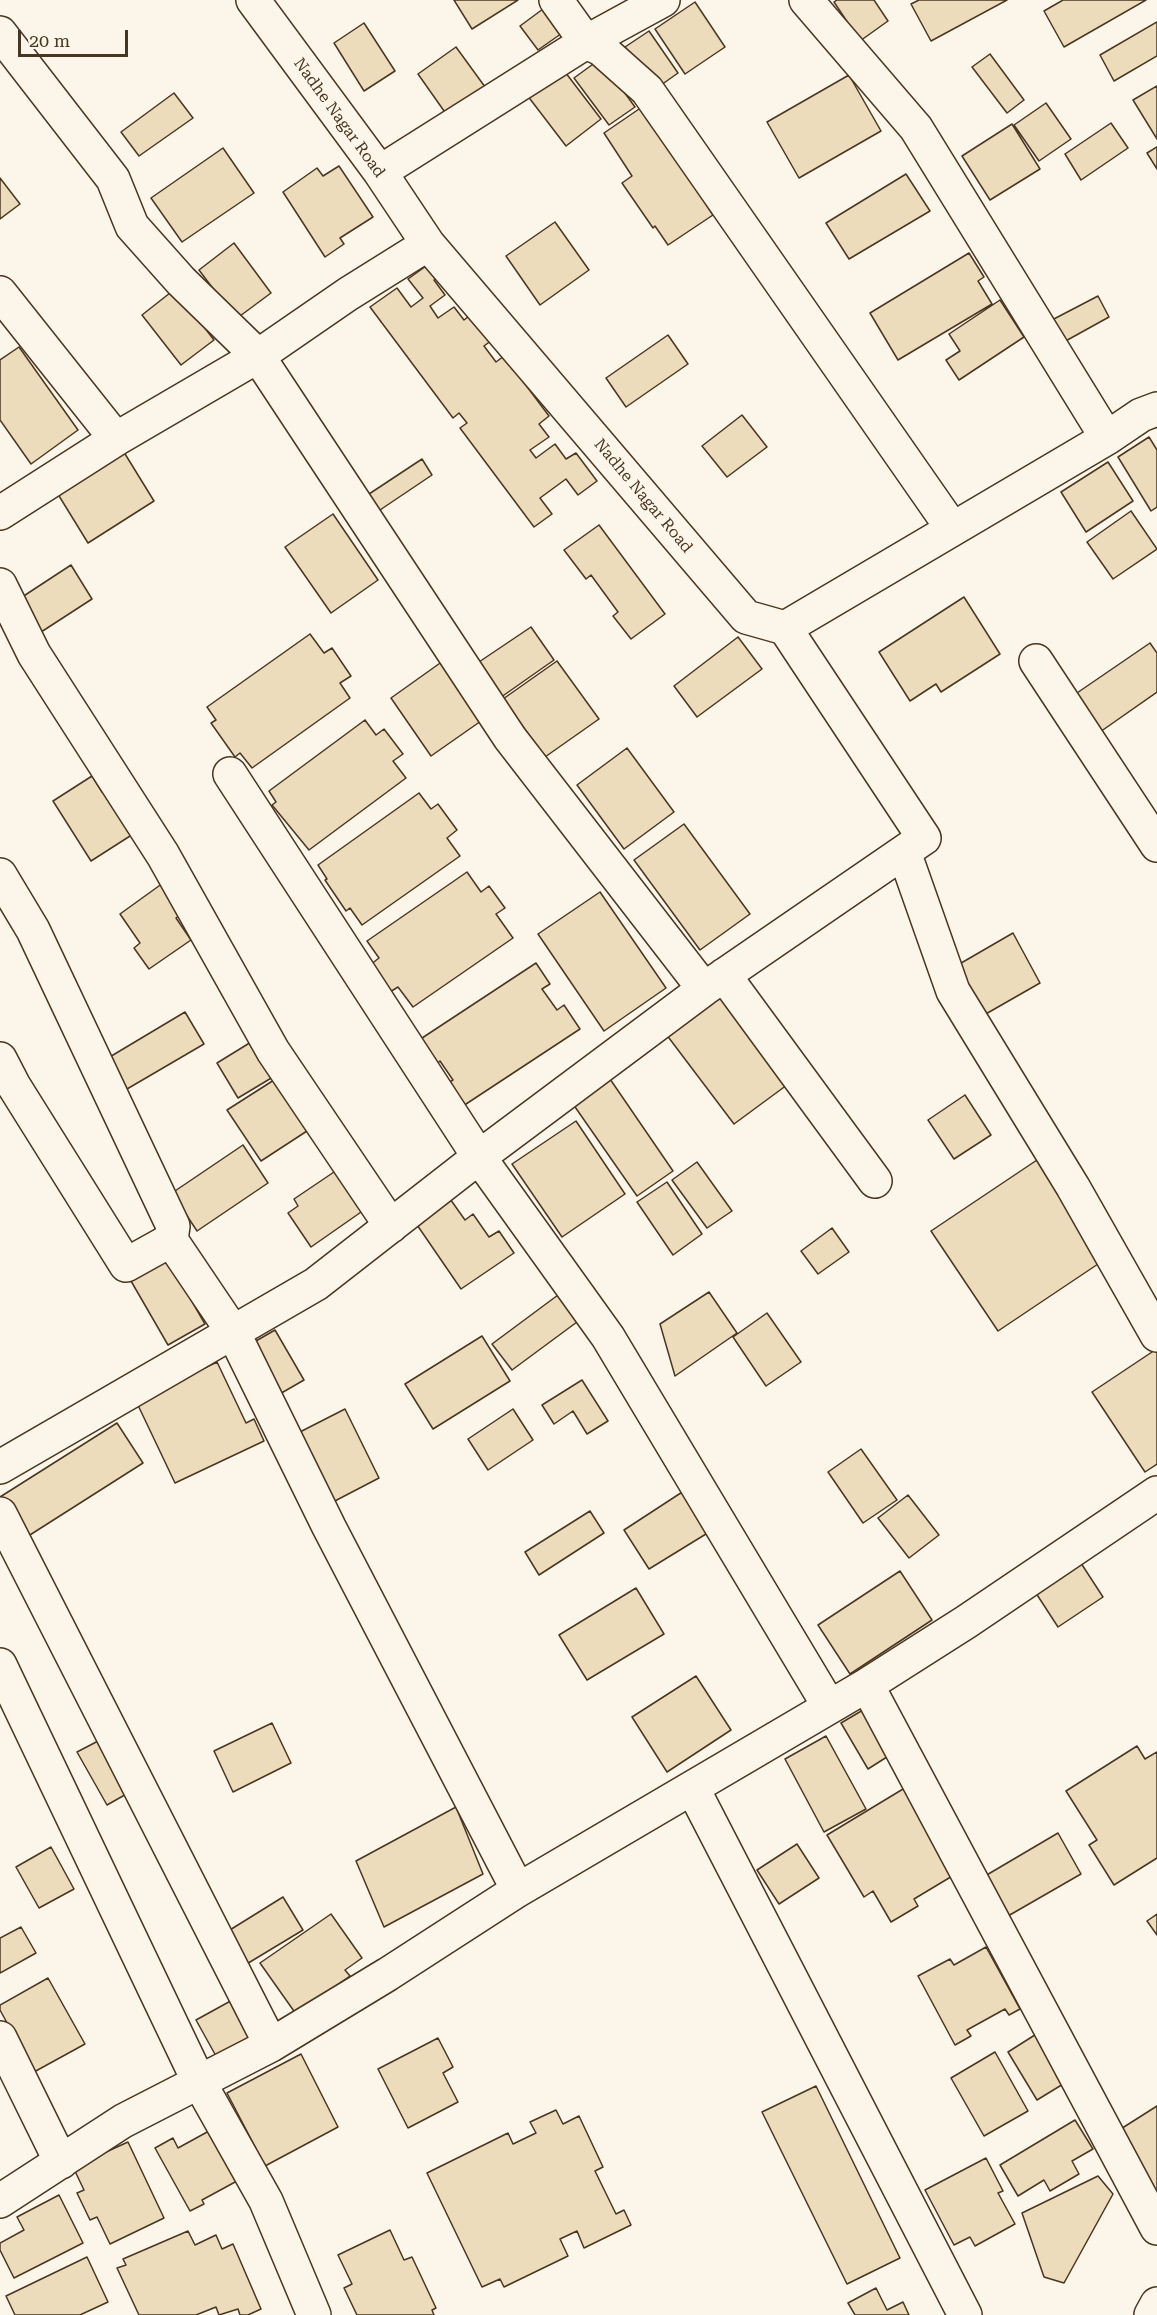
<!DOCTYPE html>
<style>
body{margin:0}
#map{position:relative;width:1157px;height:2315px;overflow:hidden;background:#fbf6e9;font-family:"Roboto Serif",serif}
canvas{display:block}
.scale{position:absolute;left:18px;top:30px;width:110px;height:27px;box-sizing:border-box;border:3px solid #4a3520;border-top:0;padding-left:8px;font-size:18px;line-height:21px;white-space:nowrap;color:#4a3520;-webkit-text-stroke:4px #fbf6e9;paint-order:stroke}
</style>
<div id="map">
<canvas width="1157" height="2315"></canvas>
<div class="scale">20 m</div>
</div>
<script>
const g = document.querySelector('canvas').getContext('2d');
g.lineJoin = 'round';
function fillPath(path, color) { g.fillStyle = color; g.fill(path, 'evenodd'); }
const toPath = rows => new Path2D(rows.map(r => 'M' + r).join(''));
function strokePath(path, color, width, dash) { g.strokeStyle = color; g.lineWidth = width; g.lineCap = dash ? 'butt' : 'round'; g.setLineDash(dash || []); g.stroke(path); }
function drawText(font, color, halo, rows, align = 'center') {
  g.font = font + ' "Roboto Serif",serif'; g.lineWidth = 4.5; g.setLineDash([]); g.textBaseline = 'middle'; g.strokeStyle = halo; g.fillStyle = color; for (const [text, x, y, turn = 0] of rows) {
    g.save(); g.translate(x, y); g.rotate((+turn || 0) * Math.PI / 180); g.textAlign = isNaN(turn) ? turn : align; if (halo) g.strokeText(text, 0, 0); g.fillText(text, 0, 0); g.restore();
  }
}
const building = toPath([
 [454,0,518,0,472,29,454,0],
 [837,0,874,0,888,21,860,41,834,2,837,0],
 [919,0,1007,0,931,41,911,4,919,0],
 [1063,0,1146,0,1064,47,1044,11,1063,0],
 [695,2,725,47,685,74,655,29,695,2],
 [547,6,565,31,538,50,520,26,547,6],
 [1157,22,1157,56,1114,81,1100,55,1157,22],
 [364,23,395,71,364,91,334,43,364,23],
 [649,31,678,73,654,90,625,47,649,31],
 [456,47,488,91,449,118,418,74,456,47],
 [990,54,1024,100,1007,113,972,67,990,54],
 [600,59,635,107,609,125,574,78,600,59],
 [562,68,601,119,566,146,527,95,562,68],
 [849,75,881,131,799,178,767,122,849,75],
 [1157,86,1157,139,1133,100,1157,86],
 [174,93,193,118,139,156,121,132,174,93],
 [1046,103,1071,139,1039,161,1014,125,1046,103],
 [642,107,713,215,668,245,655,226,653,228,622,183,632,176,604,133,642,107],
 [1111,123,1128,148,1081,180,1065,154,1111,123],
 [1012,124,1040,169,990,200,962,156,1012,124],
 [1157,147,1157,169,1147,153,1157,147],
 [223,148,254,193,182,242,151,198,223,148],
 [339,166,373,217,340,238,344,244,325,257,283,192,317,168,323,176,339,166],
 [906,174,930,211,849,259,826,223,906,174],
 [0,178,20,204,0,219,0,178],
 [555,222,589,270,540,305,506,256,555,222],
 [234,243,271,293,236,319,199,270,234,243],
 [969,253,984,277,978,281,992,304,898,360,870,313,969,253],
 [433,261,443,274,434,280,445,295,430,306,438,318,454,307,464,320,473,313,492,340,484,346,496,362,504,356,549,416,539,424,549,437,530,450,536,458,555,444,566,459,576,453,597,481,578,495,566,479,540,498,552,514,534,527,460,428,467,423,459,413,453,418,370,307,397,288,411,307,423,298,408,279,433,261],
 [175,289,214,340,181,365,142,315,175,289],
 [1098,296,1109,317,1062,343,1050,321,1098,296],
 [1000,300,1024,337,959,380,946,360,960,351,949,334,1000,300],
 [668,335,688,364,626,407,606,378,668,335],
 [19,347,78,430,31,464,0,420,0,360,19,347],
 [742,415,767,447,727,477,702,446,742,415],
 [1149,437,1157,450,1157,507,1151,511,1118,457,1149,437],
 [122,449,154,501,88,543,56,491,122,449],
 [422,459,432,475,377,512,366,496,422,459],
 [1108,462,1133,501,1086,532,1061,492,1108,462],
 [1131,511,1157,549,1113,579,1087,542,1131,511],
 [333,514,378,580,331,613,285,547,333,514],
 [599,525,665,614,631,639,613,616,618,612,591,575,586,579,564,550,599,525],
 [71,565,92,599,38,634,16,601,71,565],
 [964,597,1000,654,941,692,936,684,910,701,879,652,964,597],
 [531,627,554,660,497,700,473,666,531,627],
 [310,634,324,653,332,648,351,676,340,683,350,698,252,768,240,753,235,757,211,723,216,720,207,707,310,634],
 [738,637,762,669,697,717,674,686,738,637],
 [1150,643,1157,653,1157,692,1100,732,1074,695,1150,643],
 [450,656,491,714,431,756,391,698,450,656],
 [557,661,599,719,545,757,503,699,557,661],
 [365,720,376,735,384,729,403,754,393,761,406,778,309,850,272,805,276,802,269,791,365,720],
 [627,748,674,812,624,849,577,785,627,748],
 [92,776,102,792,114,786,141,829,91,861,53,801,92,776],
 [419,793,431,809,438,804,457,830,447,838,460,856,362,925,350,908,346,911,325,880,327,879,318,865,419,793],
 [684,824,750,914,700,950,634,860,684,824],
 [467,872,481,892,489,886,505,908,496,914,513,938,413,1007,398,987,390,992,370,965,379,958,367,941,467,872],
 [163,883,184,912,176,918,191,940,149,969,134,948,140,943,120,914,163,883],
 [600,892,666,988,604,1031,538,934,600,892],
 [1013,933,1040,983,984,1015,956,966,1013,933],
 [536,963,550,984,542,989,557,1010,564,1005,580,1029,460,1108,445,1085,453,1080,440,1061,433,1067,416,1042,536,963],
 [723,991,791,1082,734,1124,666,1034,723,991],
 [185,1012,204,1044,127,1089,108,1058,185,1012],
 [256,1039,278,1074,238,1098,217,1063,256,1039],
 [610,1079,673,1171,637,1196,573,1104,610,1079],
 [274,1080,307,1131,261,1161,227,1110,274,1080],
 [965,1095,991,1135,954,1159,928,1120,965,1095],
 [576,1121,625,1194,562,1237,512,1164,576,1121],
 [243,1145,268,1183,197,1231,172,1193,243,1145],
 [1037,1160,1104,1260,998,1331,931,1231,1037,1160],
 [697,1162,732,1211,707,1228,672,1180,697,1162],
 [337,1170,364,1210,311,1247,288,1213,298,1206,294,1199,337,1170],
 [667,1182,702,1234,673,1255,637,1202,667,1182],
 [448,1196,465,1220,473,1214,489,1237,499,1231,514,1253,461,1289,413,1219,448,1196],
 [832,1228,849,1252,818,1274,801,1251,832,1228],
 [168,1260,205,1324,168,1345,131,1281,168,1260],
 [709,1292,737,1333,675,1376,660,1324,709,1292],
 [558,1295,577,1322,512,1370,492,1344,558,1295],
 [767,1313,801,1362,766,1386,733,1337,767,1313],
 [275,1330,304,1380,278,1395,249,1345,275,1330],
 [482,1336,510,1381,433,1429,405,1384,482,1336],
 [1155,1350,1157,1353,1157,1464,1145,1472,1092,1392,1155,1350],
 [217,1362,246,1423,254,1419,264,1441,175,1483,136,1401,217,1362],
 [582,1380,608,1421,587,1434,573,1411,554,1424,542,1405,582,1380],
 [345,1409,379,1478,331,1503,296,1434,345,1409],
 [513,1409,533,1440,488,1470,468,1439,513,1409],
 [117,1423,143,1463,22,1540,0,1504,0,1497,117,1423],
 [861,1449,897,1500,863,1523,828,1472,861,1449],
 [693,1485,719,1526,649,1569,624,1530,693,1485],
 [908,1495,939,1535,909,1558,878,1518,908,1495],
 [590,1511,604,1533,539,1575,525,1552,590,1511],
 [1077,1557,1103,1597,1058,1627,1032,1587,1077,1557],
 [900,1571,932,1620,850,1674,818,1625,900,1571],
 [636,1588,664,1634,587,1680,559,1635,636,1588],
 [696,1676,731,1730,667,1772,632,1717,696,1676],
 [863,1710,890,1755,868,1769,841,1723,863,1710],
 [272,1723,291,1763,233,1792,214,1751,272,1723],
 [826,1736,866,1809,824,1832,785,1759,826,1736],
 [100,1740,130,1792,107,1805,77,1752,100,1740],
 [1137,1746,1145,1759,1157,1752,1157,1858,1114,1885,1089,1845,1097,1840,1066,1791,1137,1746],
 [908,1786,959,1872,914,1899,918,1906,891,1922,873,1891,864,1897,827,1835,908,1786],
 [456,1807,483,1874,384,1927,356,1861,456,1807],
 [1058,1833,1081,1874,1008,1916,985,1876,1058,1833],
 [797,1844,819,1878,779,1904,757,1870,797,1844],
 [51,1847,74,1889,39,1908,16,1867,51,1847],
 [283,1897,303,1930,245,1965,225,1933,283,1897],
 [331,1914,362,1958,345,1970,350,1976,296,2014,260,1963,331,1914],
 [1157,1914,1157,1935,1147,1921,1157,1914],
 [21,1927,36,1953,0,1973,0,1938,21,1927],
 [986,1947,1020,2009,1009,2015,1005,2009,967,2030,971,2036,955,2045,918,1976,950,1959,954,1965,986,1947],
 [48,1978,85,2044,34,2072,0,2010,0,2005,48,1978],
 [236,1998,256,2035,216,2056,196,2020,236,1998],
 [1038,2033,1073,2078,1037,2100,1008,2052,1038,2033],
 [438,2038,453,2067,443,2073,458,2102,408,2128,378,2069,438,2038],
 [995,2052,1028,2111,984,2136,951,2078,995,2052],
 [301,2054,338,2127,265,2166,227,2093,301,2054],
 [816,2086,900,2258,847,2284,762,2112,816,2086],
 [1157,2106,1157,2191,1153,2195,1116,2132,1157,2106],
 [556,2110,563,2124,579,2116,603,2167,595,2171,616,2214,624,2210,631,2225,584,2248,577,2231,560,2239,568,2256,504,2287,500,2279,482,2287,427,2173,508,2133,513,2144,536,2133,530,2122,556,2110],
 [1075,2120,1093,2149,1072,2161,1079,2174,1050,2191,1044,2180,1018,2196,1000,2165,1075,2120],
 [209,2131,237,2181,202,2200,204,2204,190,2211,155,2148,173,2138,178,2148,209,2131],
 [128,2142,164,2218,110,2244,97,2217,90,2220,77,2193,84,2190,73,2167,128,2142],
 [986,2158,1003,2191,998,2193,1015,2224,975,2246,970,2237,954,2245,925,2190,986,2158],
 [1098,2176,1113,2194,1064,2283,1044,2277,1022,2213,1098,2176],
 [59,2195,83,2243,14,2278,0,2250,0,2243,24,2230,17,2217,59,2195],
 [390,2230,404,2260,412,2257,436,2308,432,2310,434,2315,357,2315,344,2288,352,2284,338,2255,390,2230],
 [188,2231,195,2245,216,2235,222,2249,233,2244,261,2309,248,2315,240,2315,238,2309,219,2315,216,2307,196,2315,139,2315,117,2268,126,2265,123,2259,188,2231],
 [87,2257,108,2302,80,2315,15,2315,6,2296,87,2257],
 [876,2288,887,2310,903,2302,909,2315,855,2315,848,2303,876,2288]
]);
fillPath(building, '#ecdcbc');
strokePath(building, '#4a3520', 1.5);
const minor = toPath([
 [253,0,380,172,428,244,746,617,785,628,1107,438,1141,415,1157,409],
 [556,0,586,42,601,49,647,90,952,528],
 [806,0,916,128,1107,438],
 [0,33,113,179,132,226,181,281,258,356,510,738,704,989],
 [380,172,586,42,663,0],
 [0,293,116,439],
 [0,513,116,439,258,356,348,294,428,244],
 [0,585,34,654,163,855,273,1051,391,1226],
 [1036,661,1157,845],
 [230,774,479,1157,608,1337,829,1706],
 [904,852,953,991,1073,1187,1157,1335],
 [0,875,33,930,173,1226,171,1240,233,1332,329,1527,518,1890],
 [724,975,875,1181],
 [0,1059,14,1086,126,1265,171,1240],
 [0,1467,316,1284,479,1157,704,989,924,838,785,628],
 [0,1514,271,2045],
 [0,1665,199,2082,266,2201,314,2315],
 [867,1685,1157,2228],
 [693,1789,965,2315],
 [0,2038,61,2162],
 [0,2201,123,2121,271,2045,388,1974,518,1890,867,1685,966,1622,1157,1493]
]);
const secondary = toPath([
 [1151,2315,1157,2304]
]);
strokePath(minor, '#4a3520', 36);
strokePath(secondary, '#4a3520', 36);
strokePath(minor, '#fbf6e9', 33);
strokePath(secondary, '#fbf6e9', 33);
drawText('16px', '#4a3520', '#fbf6e9', [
 ["Nadhe Nagar Road",339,118,54],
 ["Nadhe Nagar Road",643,496,50]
]);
</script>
